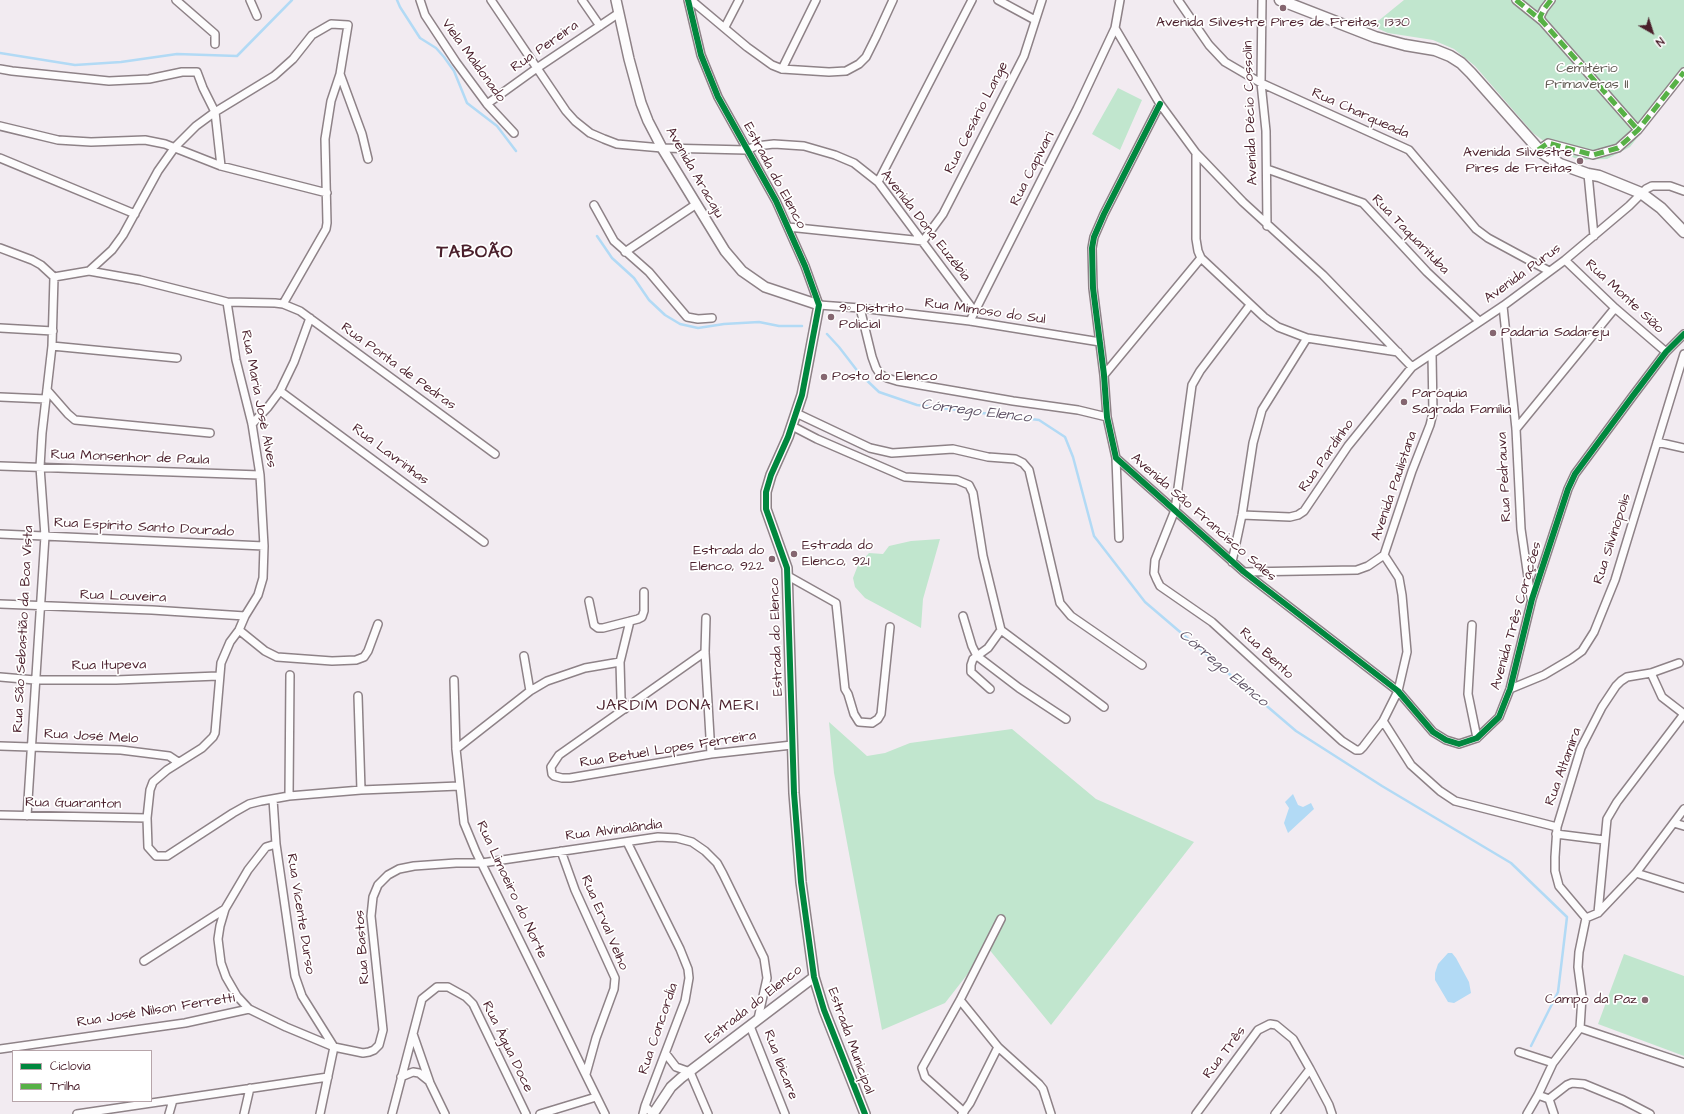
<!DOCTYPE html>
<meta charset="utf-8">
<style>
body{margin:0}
#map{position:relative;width:1684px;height:1114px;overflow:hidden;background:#f2ebf1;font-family:"Architects Daughter",sans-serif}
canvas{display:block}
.legend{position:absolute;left:12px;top:1050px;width:140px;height:52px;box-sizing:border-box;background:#fff;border:1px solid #b7a5aa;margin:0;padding:5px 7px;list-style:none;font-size:12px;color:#4a1f2b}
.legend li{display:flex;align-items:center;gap:8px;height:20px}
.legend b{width:20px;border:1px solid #b7a5aa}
.north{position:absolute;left:1632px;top:12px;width:40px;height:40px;-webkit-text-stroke:3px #fff;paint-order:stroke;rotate:141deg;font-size:11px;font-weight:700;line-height:16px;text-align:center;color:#4a1f2b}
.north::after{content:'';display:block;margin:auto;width:14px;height:18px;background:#4a1f2b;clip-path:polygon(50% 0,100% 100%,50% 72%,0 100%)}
</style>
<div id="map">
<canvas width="1684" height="1114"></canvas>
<ul class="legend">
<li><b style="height:5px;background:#00873e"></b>Ciclovia</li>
<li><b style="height:5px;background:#57b146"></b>Trilha</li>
</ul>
<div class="north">N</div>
</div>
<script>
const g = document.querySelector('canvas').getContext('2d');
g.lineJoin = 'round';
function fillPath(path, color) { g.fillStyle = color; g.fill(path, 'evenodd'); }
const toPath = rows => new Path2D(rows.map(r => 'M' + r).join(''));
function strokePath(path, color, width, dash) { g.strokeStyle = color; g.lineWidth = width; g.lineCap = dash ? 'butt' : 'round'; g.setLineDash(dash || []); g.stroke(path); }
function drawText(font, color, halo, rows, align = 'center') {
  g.font = font + ' "Architects Daughter",sans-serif'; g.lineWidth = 3.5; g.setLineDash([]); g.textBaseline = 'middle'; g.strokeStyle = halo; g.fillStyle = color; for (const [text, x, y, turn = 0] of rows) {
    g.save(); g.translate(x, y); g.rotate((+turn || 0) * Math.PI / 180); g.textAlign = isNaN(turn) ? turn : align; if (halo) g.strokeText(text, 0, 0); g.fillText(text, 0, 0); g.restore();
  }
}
fillPath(toPath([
 [1404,0,1684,0,1684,78,1630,147,1607,159,1579,160,1553,148,1533,133,1475,66,1454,49,1433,40,1388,33,1372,26],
 [1118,88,1142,100,1120,150,1092,134],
 [940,539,923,599,921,628,865,598,855,587,853,578,858,565,869,553,883,554,889,546,911,541],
 [829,722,867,756,885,753,910,743,1012,729,1096,799,1194,842,1051,1025,988,948,945,1003,882,1030,834,773],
 [1624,954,1684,976,1684,1056,1598,1024]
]), '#c1e6ce');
fillPath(toPath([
 [1293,794,1298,805,1303,807,1311,803,1314,809,1288,833,1284,823,1289,808,1285,802],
 [1448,953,1452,953,1456,958,1469,982,1471,993,1454,1003,1448,1002,1435,980,1435,973,1438,964]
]), '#b2daf5');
strokePath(toPath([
 [397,0,400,7,420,38,436,48,444,57,454,71,467,103,497,126,516,151],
 [0,53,75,65,121,62,177,54,237,56,292,0],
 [597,236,612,258,634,278,649,300,665,315,680,324,698,328,724,324,759,322,779,326,802,326],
 [827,334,839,347,859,373,879,392,917,405,1039,420,1065,437,1073,457,1094,536,1145,602,1296,731,1382,786,1511,863,1567,917,1558,992,1531,1046]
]), '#b2daf5', 2.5);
const minor = toPath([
 [176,0,215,34,215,44],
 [250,0,257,16],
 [420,0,425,15,456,62,487,104,514,133],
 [491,0,566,111,575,121,590,133,604,139,617,144,662,148,747,150,756,146,774,144,804,146,835,155,854,163,878,182,975,312],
 [582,0,600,26],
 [688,0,701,55,718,97,776,201,805,266,819,305,860,308,970,321,1100,342],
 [691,0,747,47,772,65,782,69,829,72,846,71,859,64,866,57,876,37,893,0],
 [998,0,1035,20],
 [1178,0,1209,45,1225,62,1261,83,1409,150,1476,229,1488,238,1549,271],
 [1262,0,1261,83,1266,131,1267,226],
 [1516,0,1542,21,1638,130],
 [1542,21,1540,17,1544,9,1551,0],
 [725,27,739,0],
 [1115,28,1160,104,1196,153,1243,202,1323,275,1412,367],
 [0,69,12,71,109,81,149,79,182,72,197,72,203,88,215,112,221,166],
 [782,69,816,0],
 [487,104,537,68,619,13],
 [1160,104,1104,214,1094,237,1092,248,1093,288,1104,375,1107,417,1116,458,1244,572,1398,691,1433,732,1446,740,1459,744,1477,738,1499,717,1510,689,1532,599,1568,489,1575,474,1632,397,1666,352,1684,334],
 [0,126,58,140,91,142,145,140,165,144,221,166,327,193],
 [1538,150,1548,143,1593,155,1618,148,1638,130,1684,72],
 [1196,153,1196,239,1198,251,1201,258,1264,317,1278,327,1307,338,1398,352],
 [0,158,135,214],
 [1267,169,1363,203,1427,272,1479,321],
 [1588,174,1594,236],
 [878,182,972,0],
 [594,205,614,241,649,272,687,317,698,319,712,318],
 [788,227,923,241,943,214,1024,56,1042,0],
 [0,248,32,260,41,265,54,277],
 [625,252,695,205],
 [1565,260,1615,308,1666,352],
 [89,271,140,280,227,302,275,303,283,304,300,311,495,454],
 [54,277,89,271,100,261,112,250,123,235,158,171,175,147,196,126,215,112,274,76,293,59,312,35,331,24,348,25,340,74,362,134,368,159],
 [227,302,236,360,252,424,260,475,264,546,263,578,258,595,245,616,239,630,230,642,221,663,215,733,213,737,202,748,167,770,153,782,150,790,147,818,148,847,156,856,167,856,233,813,249,804,261,801,289,796,361,790,459,786],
 [283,304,326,229,327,223,325,139,331,101,340,74],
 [1250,305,1200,371,1192,385,1175,510,1155,560,1154,573,1157,580,1160,586,1212,622,1342,741,1356,750,1360,750,1363,747,1383,721,1398,691,1407,652,1402,595,1399,578,1384,555],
 [1503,306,1516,429,1521,529,1531,598],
 [860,308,872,357,876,368,880,374,887,378,897,381,1013,401,1078,410,1107,417],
 [970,321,1077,109,1115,28,1120,0],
 [0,328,53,331],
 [52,346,177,358],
 [1104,375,1201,258],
 [47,390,68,414,75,420,210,433],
 [280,391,484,542],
 [0,397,46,399],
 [796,413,870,448,892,453,953,449,988,457,1015,459,1023,463,1029,470,1060,603,1071,616,1142,665],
 [252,424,268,407,280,391,294,362,310,318],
 [792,426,817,439,905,477,957,480,969,485,973,493,983,556,1001,630,988,648,977,656,1019,688,1066,719],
 [1516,429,1615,308],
 [1657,442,1684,448],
 [1116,458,1119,538],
 [0,466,260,475],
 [1242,515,1290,517,1298,515,1304,511,1348,446,1412,367,1503,306,1565,260,1629,206,1646,189,1652,186,1670,186,1684,191],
 [0,534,264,546],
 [1232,562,1242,515,1253,443,1262,410,1307,338],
 [1244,572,1357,570,1368,566,1384,555,1412,471,1430,425,1433,413,1432,354],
 [788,576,836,603,845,689,848,694,854,714,859,722,872,723,878,719,881,714,890,627],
 [589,601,594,625,598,628,603,628,638,619,642,617,644,611,644,592],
 [0,604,152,610,245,616],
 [963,616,972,646,977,656,973,659,971,665,971,672,990,689],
 [706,618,705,652,711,754],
 [1472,625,1468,694,1477,738],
 [239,630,265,651,277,657,332,661,356,660,364,657,368,651,378,624],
 [1001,630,1104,707],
 [705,652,559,755,551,767,552,774,554,776,562,778,570,778,711,754,792,745],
 [524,656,530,691],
 [1651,673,1662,697,1684,714],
 [0,677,35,680,116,680,218,676],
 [454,680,456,749,464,823,476,852,605,1114],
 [1510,689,1544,675,1571,659,1582,651,1594,632,1615,580,1684,354],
 [358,696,361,790],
 [625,709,621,698,620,662,630,621],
 [1383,721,1411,765,1440,791,1455,801,1557,827],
 [0,746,121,750,169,756,178,762],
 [456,749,530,691,547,681,585,668,620,662],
 [289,796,290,675],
 [273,799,276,844,295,976,302,996,334,1047],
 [0,815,147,818],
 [27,816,45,536,40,467,42,433,52,346,54,277],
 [1674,823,1684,826],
 [1556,834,1604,840],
 [627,842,680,949,688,969,689,978,685,1001,645,1106,653,1114],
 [561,851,575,890,615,978,614,989,596,1038,586,1074],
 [1636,873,1684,888],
 [1598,913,1607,819,1617,802,1684,714],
 [1586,918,1598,913,1636,873,1684,809],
 [144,961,225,909],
 [960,1000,998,1047,1039,1084,1043,1089,1051,1114],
 [249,1009,237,996,226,977,221,963,218,939,220,926,225,909,248,870,266,847,276,844],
 [750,1026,785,1114],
 [1580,1028,1684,1063],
 [413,1034,430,1083,445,1114],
 [0,1049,185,1023,249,1009,286,1027,334,1047,363,1053,369,1052,374,1050,379,1045,383,1030,371,916,373,897,378,885,388,875,399,869,414,866,456,863,482,863,658,837,677,838,692,842,705,851,717,863,723,874,764,958,767,978,758,1019],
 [1519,1052,1553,1063],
 [666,1054,676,1067,690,1072,708,1114],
 [401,1077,413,1072,419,1073,429,1081],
 [1538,1095,1549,1099,1554,1114],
 [1549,1099,1567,1085,1572,1083,1584,1084,1623,1100,1650,1114],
 [964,1112,925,1077,922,1068,960,1000,1001,919],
 [77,1114,328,1077],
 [169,1114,173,1100],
 [244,1114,250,1088],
 [320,1114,334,1047],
 [392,1114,422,999,437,987,448,987,466,997,473,1004,526,1114],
 [540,1114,596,1097],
 [643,1114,645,1106],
 [962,1114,970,1103,998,1047],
 [1196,1114,1258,1030,1270,1024,1276,1025,1293,1039,1310,1069,1329,1105,1332,1114],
 [1275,1114,1310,1069],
 [1527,1114,1538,1095,1553,1063,1580,1028,1582,997,1578,967,1579,952,1586,918,1559,886,1555,871,1555,857,1557,827,1581,748,1602,707,1616,686,1621,681,1627,677,1651,673,1679,663]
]);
const tertiary = toPath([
 [616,0,629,59,641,103,648,121,662,148,725,251,742,271,765,287,819,305,802,395,788,437,771,475,766,492,766,509,787,568,794,793,801,882,814,977,824,1010,865,1114],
 [653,1114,671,1087,681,1078,814,977]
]);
const secondary = toPath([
 [1280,0,1375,37,1405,45,1435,50,1450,56,1461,63,1471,73,1541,152,1560,164,1588,174,1599,176,1641,193,1661,208,1684,232]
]);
strokePath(minor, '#8e8287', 10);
strokePath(tertiary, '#8e8287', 12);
strokePath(secondary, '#8e8287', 13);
strokePath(minor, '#fdfcfd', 7);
strokePath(tertiary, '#fdfcfd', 9);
strokePath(secondary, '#fdfcfd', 10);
strokePath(toPath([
 [1516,0,1542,21,1638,130],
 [1542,21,1540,17,1544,9,1551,0],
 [1538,150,1548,143,1593,155,1618,148,1638,130,1684,72]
]), '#57b146', 5, [10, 5]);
strokePath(toPath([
 [688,0,701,55,718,97,776,201,805,266,819,305,802,395,788,437,771,475,766,492,766,509,787,568,794,793,801,882,814,977,824,1010,865,1114],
 [1160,104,1104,214,1094,237,1092,248,1093,288,1104,375,1107,417,1116,458,1244,572,1398,691,1433,732,1446,740,1459,744,1477,738,1499,717,1510,689,1532,599,1568,489,1575,474,1632,397,1666,352,1684,334]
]), '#00873e', 6);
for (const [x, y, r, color] of [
 [1283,8,4,"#856670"],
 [1580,161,4,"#856670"],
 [831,317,4,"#856670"],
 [1493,333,4,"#856670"],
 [824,377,4,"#856670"],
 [1404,402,4,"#856670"],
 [794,554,4,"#856670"],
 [772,559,4,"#856670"],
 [1645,1000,4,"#856670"]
]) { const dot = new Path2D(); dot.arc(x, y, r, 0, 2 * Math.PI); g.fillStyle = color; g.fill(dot); strokePath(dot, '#fff', 1.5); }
drawText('14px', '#4a1f2b', '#fff', [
 ["Avenida Silvestre Pires de Freitas, 1330",1283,23,"center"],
 ["Avenida Silvestre",1572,153,"right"],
 ["Pires de Freitas",1572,169,"right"],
 ["9º Distrito",839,309],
 ["Policial",839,325],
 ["Padaria Sadareju",1501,333],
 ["Posto do Elenco",832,377],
 ["Paróquia",1412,394],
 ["Sagrada Família",1412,410],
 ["Estrada do",802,546],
 ["Elenco, 921",802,562],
 ["Estrada do",764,551,"right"],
 ["Elenco, 922",764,567,"right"],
 ["Campo da Paz",1637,1000,"right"]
], 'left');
drawText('14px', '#4a1f2b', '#fff', [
 ["Rua Pereira",545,47,-35],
 ["Viela Maldonado",473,61,54],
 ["Avenida Décio Cossolin",1251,113,-92],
 ["Rua Charqueada",1360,114,24],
 ["Rua Cesário Lange",977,118,-63],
 ["Rua Capivari",1033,169,-63],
 ["Avenida Aracaju",694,173,60],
 ["Estrada do Elenco",774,176,62],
 ["Avenida Dona Euzébia",925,226,52],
 ["Rua Taquarituba",1410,235,46],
 ["Avenida Purus",1523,274,-36],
 ["Rua Monte Sião",1624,297,43],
 ["Rua Mimoso do Sul",985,312,8],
 ["Rua Ponta de Pedras",398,367,36],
 ["Rua Maria Josè Alves",258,399,79],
 ["Rua Lavrinhas",390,455,37],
 ["Rua Pardinho",1327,456,-55],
 ["Rua Monsenhor de Paula",130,458,2],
 ["Rua Pedrauva",1505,477,-93],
 ["Avenida Paulistana",1395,486,-71],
 ["Avenida São Francisco Sales",1203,518,41],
 ["Rua Espírito Santo Dourado",144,528,3],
 ["Rua Silvinópolis",1613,539,-72],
 ["Rua Louveira",123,597,2],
 ["Avenida Três Corações",1517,616,-74],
 ["Rua São Sebastião da Boa Vista",24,629,-87],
 ["Estrada do Elenco",777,637,-92],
 ["Rua Bento",1266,654,43],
 ["Rua Itupeva",109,666,-1],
 ["Rua José Melo",91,737,3],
 ["Rua Betuel Lopes Ferreira",668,750,-9],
 ["Rua Altamira",1564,767,-70],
 ["Rua Guaranton",73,804,1],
 ["Rua Alvinalândia",614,831,-7],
 ["Rua Limoeiro do Norte",511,890,65],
 ["Rua Vicente Durso",300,914,81],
 ["Rua Erval Velho",604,923,67],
 ["Rua Bastos",363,947,-94],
 ["Estrada do Elenco",754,1005,-38],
 ["Rua José Nilson Ferretti",156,1011,-9],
 ["Rua Concordia",659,1029,-71],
 ["Estrada Municipal",850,1041,70],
 ["Rua Água Doce",507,1047,64],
 ["Rua Três",1225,1053,-53],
 ["Rua Ibicare",780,1065,69]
]);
drawText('14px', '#625a53', '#fff', [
 ["Cemitério",1587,69],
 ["Primaveras II",1587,85]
]);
drawText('italic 15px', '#615568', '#fff', [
 ["Córrego Elenco",976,412,7],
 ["Córrego Elenco",1223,669,40]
]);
g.letterSpacing = '1px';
drawText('16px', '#4a1f2b', '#fff', [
 ["JARDIM DONA MERI",678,707]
]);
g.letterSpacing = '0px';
g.letterSpacing = '1px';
drawText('bold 18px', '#4a1f2b', '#fff', [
 ["TABOÃO",475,253]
]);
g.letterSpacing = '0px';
</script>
